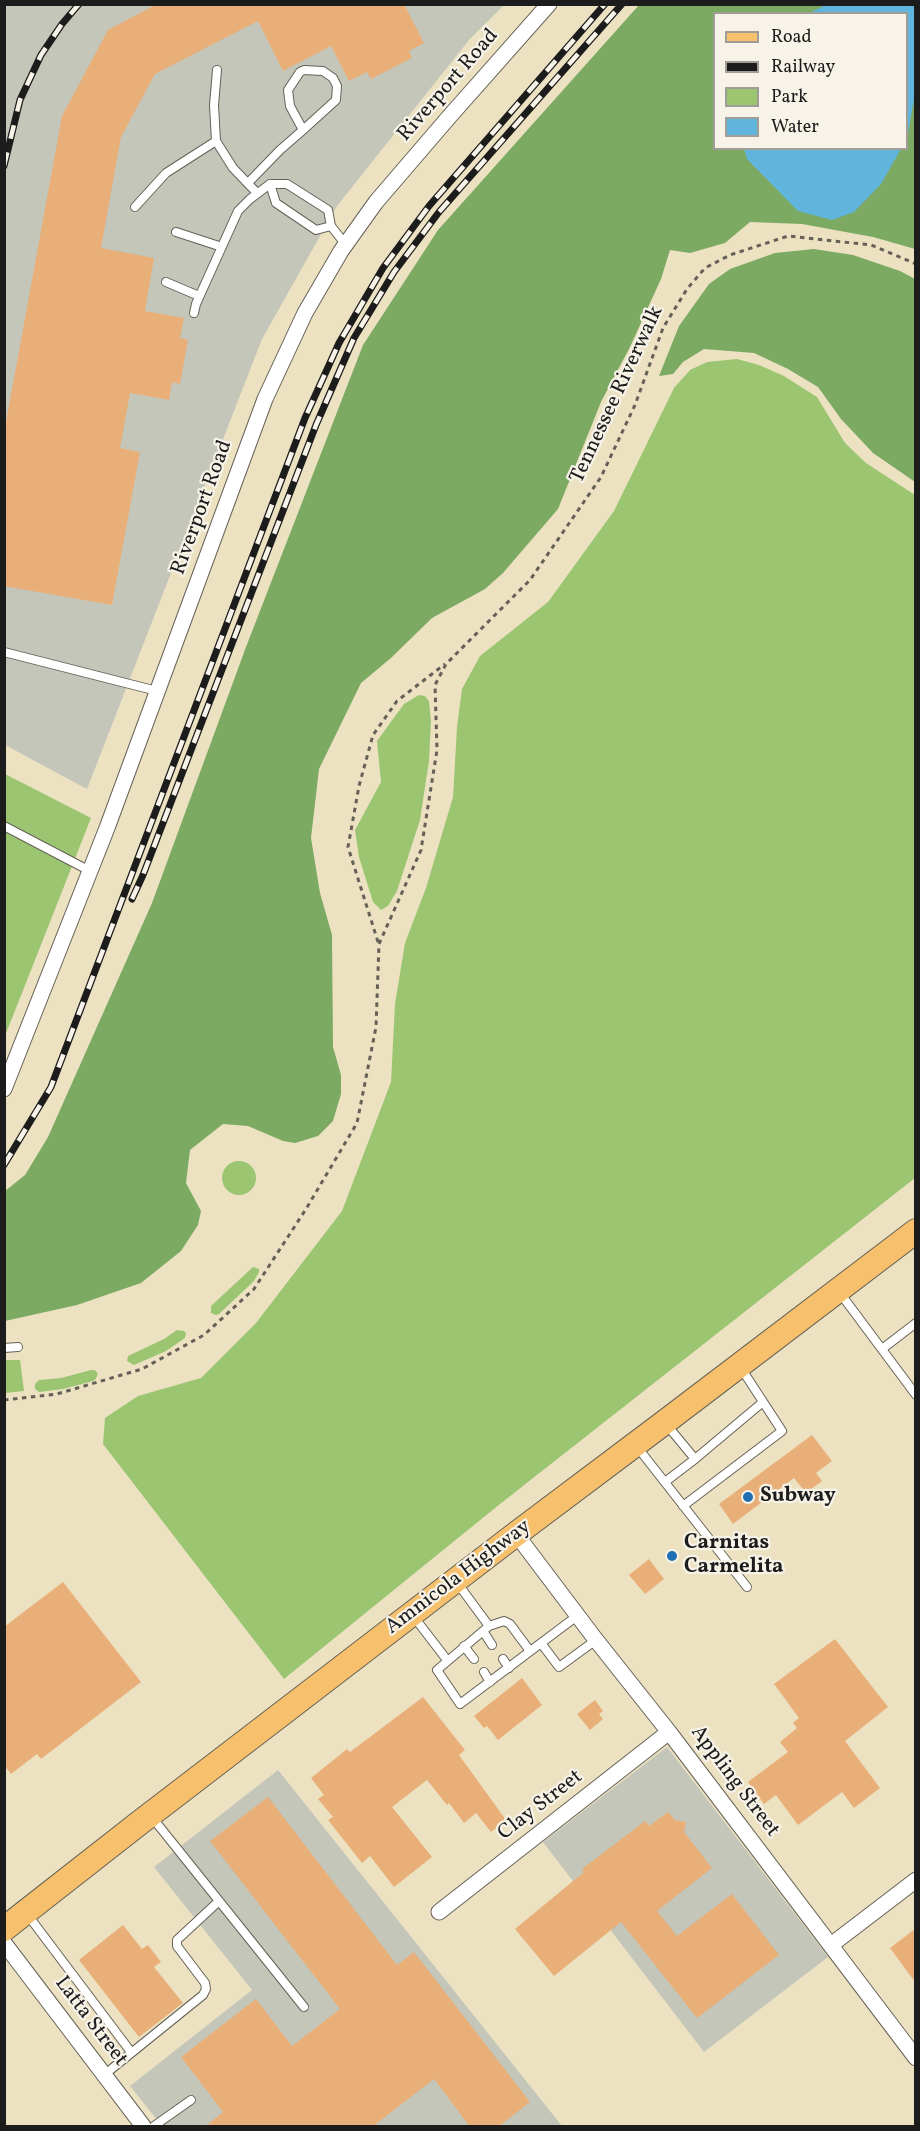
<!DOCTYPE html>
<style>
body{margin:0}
#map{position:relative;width:920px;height:2131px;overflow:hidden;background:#ece2c2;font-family:Vollkorn,serif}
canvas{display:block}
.frame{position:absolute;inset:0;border:6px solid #1c1c1c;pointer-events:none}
.legend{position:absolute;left:713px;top:12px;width:195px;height:138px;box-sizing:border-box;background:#f7f3e8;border:2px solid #9f9d96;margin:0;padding:8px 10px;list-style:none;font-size:18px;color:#1c1c1c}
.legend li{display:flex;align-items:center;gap:12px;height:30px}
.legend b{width:30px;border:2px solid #9f9d96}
</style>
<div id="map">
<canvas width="920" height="2131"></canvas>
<div class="frame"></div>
<ul class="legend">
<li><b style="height:8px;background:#f7c06c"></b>Road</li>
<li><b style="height:8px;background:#1c1c1c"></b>Railway</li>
<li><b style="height:16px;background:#9bc571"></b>Park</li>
<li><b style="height:16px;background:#61b5dd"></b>Water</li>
</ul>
</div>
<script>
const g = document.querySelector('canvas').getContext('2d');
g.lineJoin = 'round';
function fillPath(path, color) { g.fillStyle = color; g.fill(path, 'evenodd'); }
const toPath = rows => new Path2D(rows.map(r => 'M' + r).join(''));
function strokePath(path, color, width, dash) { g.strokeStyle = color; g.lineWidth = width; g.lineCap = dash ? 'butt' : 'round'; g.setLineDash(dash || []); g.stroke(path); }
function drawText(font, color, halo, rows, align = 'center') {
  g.font = font + ' Vollkorn,serif'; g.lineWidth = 4.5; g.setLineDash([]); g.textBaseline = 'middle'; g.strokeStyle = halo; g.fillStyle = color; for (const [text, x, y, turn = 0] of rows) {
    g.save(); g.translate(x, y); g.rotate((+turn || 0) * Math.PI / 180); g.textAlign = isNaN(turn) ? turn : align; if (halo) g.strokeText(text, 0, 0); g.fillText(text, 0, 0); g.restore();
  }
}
fillPath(toPath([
 [10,4,504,5,469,40,337,206,262,339,87,789,5,745,4,9],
 [667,1747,828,1957,704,2052,543,1842],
 [278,1770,562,2126,162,2126,130,2086,252,1990,154,1867]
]), '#c4c6b9');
fillPath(toPath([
 [737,359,759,365,784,376,817,397,845,443,866,463,915,495,915,1178,500,1504,284,1679,103,1444,105,1418,138,1396,201,1378,256,1323,342,1211,391,1082,395,1004,405,943,426,888,453,797,457,727,462,689,480,656,548,602,614,511,674,388,690,370,707,362],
 [419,695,425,696,429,701,431,721,429,761,420,820,397,891,388,906,381,910,373,902,359,857,355,830,381,782,377,741,404,704],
 [5,774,91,818,5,1036],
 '222 1178a17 17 0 1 1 34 0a17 17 0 1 1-34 0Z',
 [253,1267,259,1269,259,1272,254,1281,219,1314,216,1315,211,1313,211,1306],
 [177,1330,184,1331,186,1333,185,1338,166,1351,134,1365,127,1361,128,1356,164,1339],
 [5,1360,20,1360,24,1391,5,1393],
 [91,1370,95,1370,98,1374,95,1380,93,1381,63,1389,39,1392,35,1389,35,1384,39,1380,61,1378]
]), '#9bc571');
fillPath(toPath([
 [639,5,915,5,915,249,873,237,802,224,750,222,725,243,690,253,670,250,661,279,630,347,601,402,558,509,503,573,485,589,432,618,391,658,361,683,319,769,311,838,320,893,332,935,333,1047,341,1075,341,1094,333,1121,318,1136,295,1143,283,1141,248,1126,223,1124,190,1150,186,1183,201,1211,198,1225,181,1251,141,1283,77,1305,5,1321,5,1191,25,1175,48,1137,152,903,246,647,363,345,438,230],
 [714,14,906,14,906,148,714,148],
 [814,249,853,255,900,271,915,279,915,482,873,453,841,419,818,387,788,369,754,353,704,349,683,362,673,374,659,376,679,326,709,284,730,269,775,253]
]), '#7caa63');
fillPath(toPath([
 [826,5,915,5,915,94,907,139,906,14,809,13],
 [744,149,744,148,901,149,881,184,854,212,832,220,798,211,747,159]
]), '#61b5dd');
fillPath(toPath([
 [157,4,404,4,424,43,409,51,412,58,371,79,367,72,349,81,331,46,283,71,258,21,155,74,121,137,101,248,154,258,145,311,184,318,180,338,188,340,180,384,172,382,169,400,130,393,120,448,140,452,112,605,4,586,4,433,62,116,108,30],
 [812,1435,832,1461,816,1473,822,1481,806,1493,794,1478,733,1524,719,1504],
 [649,1559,664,1579,645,1594,629,1575],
 [63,1582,141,1682,41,1759,37,1754,11,1774,4,1765,4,1627],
 [835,1639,888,1707,845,1741,880,1788,854,1808,842,1792,798,1825,776,1795,764,1804,748,1782,788,1752,780,1742,797,1728,793,1723,799,1718,774,1684],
 [522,1678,542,1705,498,1740,487,1726,484,1728,474,1716],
 [423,1697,465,1750,459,1755,506,1820,491,1832,476,1813,464,1823,449,1803,447,1805,427,1780,392,1807,432,1857,394,1887,370,1856,362,1863,328,1820,333,1817,318,1799,324,1795,311,1778,347,1749,350,1752],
 [595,1700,603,1711,599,1714,603,1719,590,1730,577,1714],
 [268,1797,397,1965,414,1952,530,2102,498,2127,470,2127,434,2079,372,2127,205,2127,223,2112,181,2057,256,1999,292,2046,340,2009,210,1841],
 [668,1812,675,1820,686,1822,684,1832,712,1868,657,1911,677,1936,732,1894,779,1955,697,2018,621,1922,554,1976,515,1929,584,1872,582,1869,645,1821,649,1826],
 [123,1925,142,1949,148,1945,161,1962,154,1967,183,2003,139,2037,79,1960],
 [915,1929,915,1982,890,1948]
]), '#e9af79');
const service = toPath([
 [217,70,214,105,216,141,233,168,257,193],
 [248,183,280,150,303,130,336,100,337,86,333,78,323,71,304,70,300,72,288,90,290,106,303,130],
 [270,184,287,184,328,210,331,226,316,230,276,203,270,184],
 [135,207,166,173,216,141],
 [331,226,346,245],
 [176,232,222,247],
 [166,282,199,296],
 [194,313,196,304,238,211,250,199,270,184],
 [4,652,157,691],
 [4,826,90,871],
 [840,1293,916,1395],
 [4,1348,18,1347],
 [882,1349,916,1323],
 [666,1424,695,1459,763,1402],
 [638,1448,747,1587],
 [665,1482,695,1459],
 [683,1506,782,1431,741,1368],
 [458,1584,489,1626],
 [414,1617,447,1660],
 [483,1631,492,1645],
 [541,1643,559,1667,596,1640],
 [464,1646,474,1659],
 [530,1651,510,1624,504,1621,489,1626,437,1670,460,1704,577,1616],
 [503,1659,509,1668],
 [484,1672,490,1682],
 [151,1816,304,2007],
 [27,1914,131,2052],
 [104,2075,203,1995,206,1989,205,1983,177,1946,177,1940,219,1901],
 [154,2126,191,2100]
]);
const minor = toPath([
 [4,1089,107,828,265,399,305,313,341,251,376,202,449,117,549,4],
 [516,1534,596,1640,669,1732,916,2058],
 [439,1912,669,1732],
 [4,1943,143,2126],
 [831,1945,916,1880]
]);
const primary = toPath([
 [4,1929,138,1824,516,1534,665,1422,916,1231]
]);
strokePath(service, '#656156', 10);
strokePath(minor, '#656156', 17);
strokePath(primary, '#656156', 26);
strokePath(toPath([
 [378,942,348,847,359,786,373,735,397,701,445,664],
 [4,1400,57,1394,142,1369,204,1335,254,1289,306,1209,357,1123,376,1027,379,944,421,850,437,750,435,685,446,664,530,580,601,477,635,405,663,328,687,289,705,268,730,255,788,236,871,245,916,264]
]), '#656156', 3, [4.5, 4.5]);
strokePath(service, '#fff', 8);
strokePath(minor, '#fff', 15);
strokePath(primary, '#f7c06c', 24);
const rail = toPath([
 [4,166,20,100,41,55,62,24,79,4],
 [132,899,143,875,316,425,354,338,394,272,439,212,622,4],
 [4,1165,51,1087,305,418,339,343,383,268,429,206,605,4]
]);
strokePath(rail, '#1c1c1c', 7);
strokePath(rail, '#f7f3e8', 4.5, [14]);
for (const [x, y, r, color] of [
 [748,1497,6,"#1f6fb2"],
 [672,1556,6,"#1f6fb2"]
]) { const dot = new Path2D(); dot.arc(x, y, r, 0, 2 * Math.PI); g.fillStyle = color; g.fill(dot); strokePath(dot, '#f7f3e8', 2); }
drawText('21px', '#1c1c1c', '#f7f3e8', [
 ["Riverport Road",449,86,-49],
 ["Tennessee Riverwalk",618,395,-65],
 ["Riverport Road",203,508,-70],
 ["Amnicola Highway",459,1578,-37],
 ["Appling Street",734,1782,53],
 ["Clay Street",541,1806,-38],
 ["Latta Street",90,2022,53]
]);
drawText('bold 21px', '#1c1c1c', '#f7f3e8', [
 ["Subway",760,1497],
 ["Carnitas",684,1544],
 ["Carmelita",684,1568]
], 'left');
</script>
